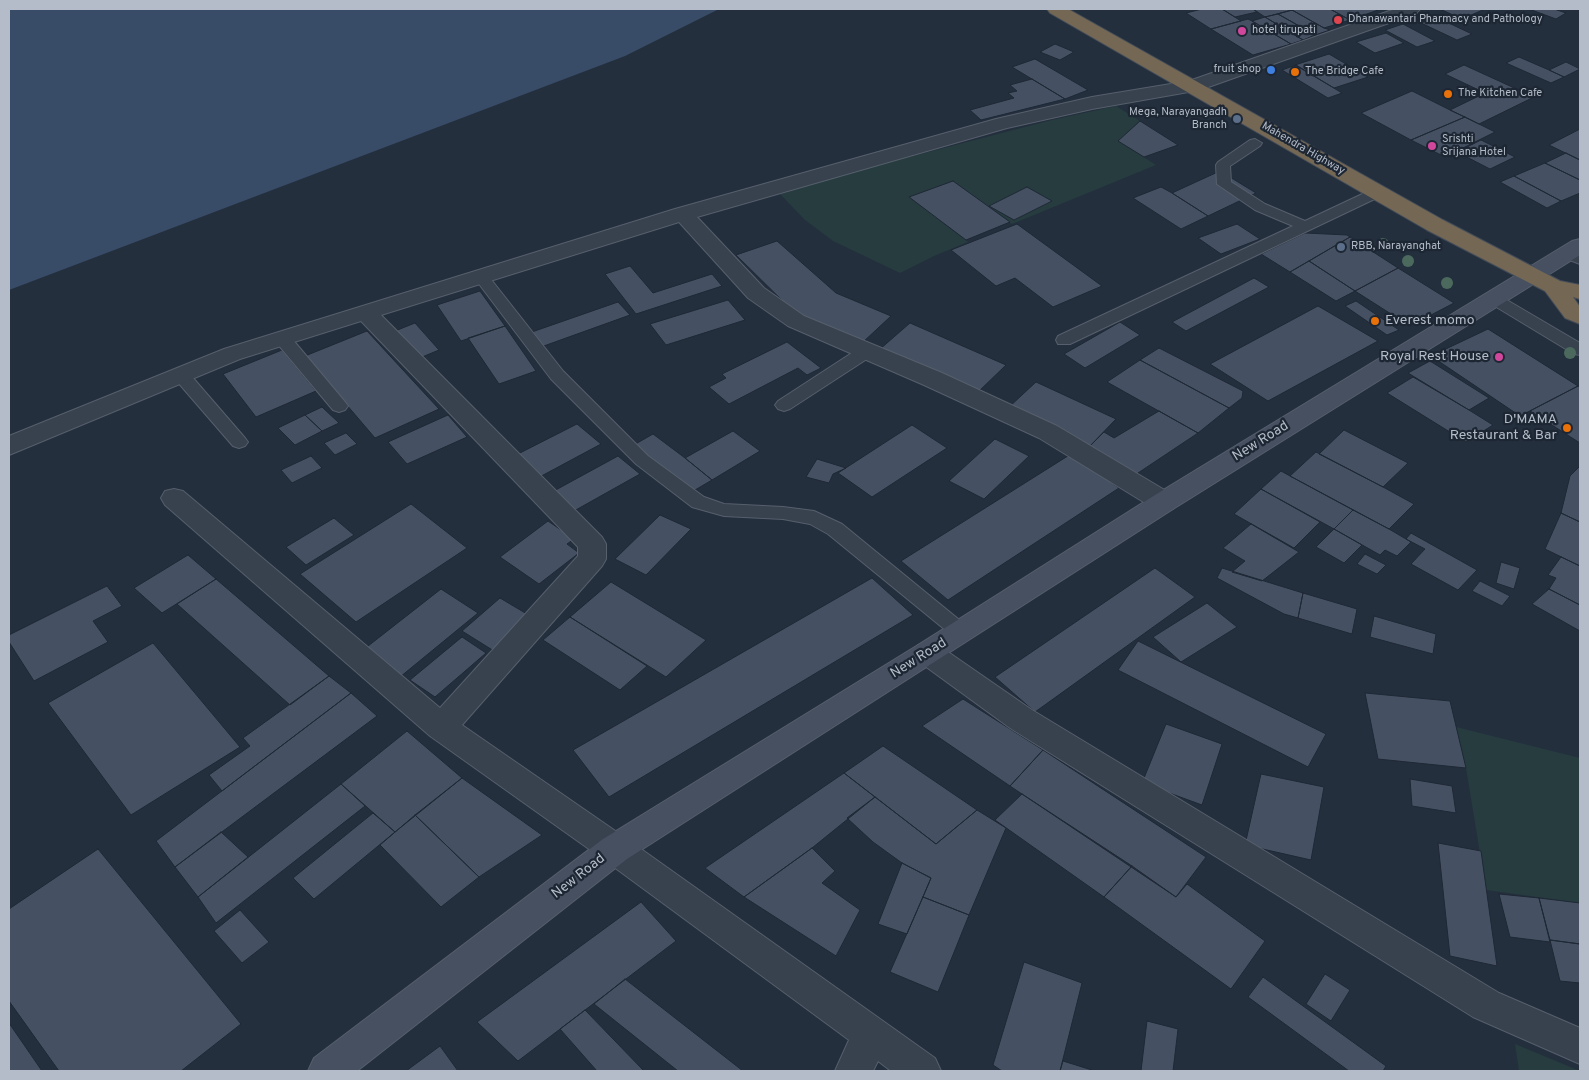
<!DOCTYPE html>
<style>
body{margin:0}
#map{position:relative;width:1589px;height:1080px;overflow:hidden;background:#242f3e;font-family:Overpass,sans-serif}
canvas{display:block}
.frame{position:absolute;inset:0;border:10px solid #b4bcc9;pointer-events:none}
</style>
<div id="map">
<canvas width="1589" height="1080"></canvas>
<div class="frame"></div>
</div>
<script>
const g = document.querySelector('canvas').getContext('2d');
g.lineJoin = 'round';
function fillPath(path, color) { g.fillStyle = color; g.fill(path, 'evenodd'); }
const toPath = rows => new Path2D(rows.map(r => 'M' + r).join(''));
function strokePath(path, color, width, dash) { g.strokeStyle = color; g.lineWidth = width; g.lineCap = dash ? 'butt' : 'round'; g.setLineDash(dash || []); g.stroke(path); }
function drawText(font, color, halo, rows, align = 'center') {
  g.font = font + ' Overpass,sans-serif'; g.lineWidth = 4.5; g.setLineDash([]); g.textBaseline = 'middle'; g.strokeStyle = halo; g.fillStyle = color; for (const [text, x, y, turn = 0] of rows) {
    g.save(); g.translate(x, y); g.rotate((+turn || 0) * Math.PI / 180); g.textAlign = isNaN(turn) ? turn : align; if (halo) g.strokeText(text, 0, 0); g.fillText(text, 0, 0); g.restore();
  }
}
fillPath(toPath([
 [1116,106,1140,121,1119,141,1156,165,1012,224,953,181,910,197,968,242,934,256,900,273,833,241,805,220,780,194,859,170,1052,120],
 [1456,727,1580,758,1580,903,1486,890,1466,768],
 [1515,1044,1580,1071,1519,1071]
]), '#263c3f');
fillPath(toPath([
 [9,9,719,9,625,56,9,290]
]), '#394c67');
const building = toPath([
 [1202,9,1222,9,1241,21,1211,29,1186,13,1202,9],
 [1222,9,1253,9,1257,12,1235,17,1222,9],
 [1253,9,1289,9,1292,10,1265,17,1253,9],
 [1296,9,1330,9,1350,20,1324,28,1292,10,1296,9],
 [1330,9,1374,9,1378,10,1350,20,1330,9],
 [1446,9,1485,9,1462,19,1442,10,1446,9],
 [1529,9,1554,9,1566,13,1556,19,1529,9],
 [1292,10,1324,28,1330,30,1315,35,1278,14,1292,10],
 [1278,14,1315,35,1303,40,1265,17,1278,14],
 [1265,17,1303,40,1291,44,1252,21,1265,17],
 [1436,17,1472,34,1457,40,1421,23,1436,17],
 [1248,19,1252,21,1291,44,1253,55,1211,29,1248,19],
 [1403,24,1435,41,1417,47,1385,30,1403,24],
 [1386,33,1404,43,1375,53,1356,42,1386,33],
 [1055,44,1074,52,1060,60,1040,52,1055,44],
 [1329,54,1368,77,1334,88,1295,65,1329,54],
 [1519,57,1549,70,1564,77,1551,83,1506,63,1519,57],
 [1035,59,1088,90,1065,99,1012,67,1035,59],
 [1566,62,1580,69,1564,77,1549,70,1566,62],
 [1296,65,1342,93,1328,98,1282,70,1296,65],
 [1464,65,1534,97,1479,124,1450,110,1485,93,1445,74,1464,65],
 [1032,79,1065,99,981,120,970,110,1014,98,1008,93,1017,91,1010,85,1032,79],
 [1412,91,1450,110,1465,117,1411,140,1361,113,1412,91],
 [1465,117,1495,132,1445,157,1411,140,1465,117],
 [1140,121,1178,145,1144,157,1118,141,1140,121],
 [1580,129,1580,160,1549,145,1580,129],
 [1481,140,1515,157,1490,169,1457,152,1481,140],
 [1566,153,1580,160,1580,180,1545,163,1566,153],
 [1545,163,1580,180,1580,193,1561,201,1514,176,1545,163],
 [1220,171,1256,193,1208,216,1172,193,1220,171],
 [1514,176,1561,201,1547,208,1500,182,1514,176],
 [953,181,1010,222,966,240,909,197,953,181],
 [1027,187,1052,201,1014,220,989,206,1027,187],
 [1161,187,1172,193,1208,216,1181,229,1133,198,1161,187],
 [1017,224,1102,286,1053,307,1015,278,996,286,951,250,1017,224],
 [1237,224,1260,239,1221,254,1198,238,1237,224],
 [1305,233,1347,235,1350,237,1290,272,1261,254,1305,233],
 [1350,237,1398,268,1355,291,1309,261,1350,237],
 [777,241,836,293,891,316,862,343,798,316,736,255,777,241],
 [1309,261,1355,291,1336,301,1290,272,1309,261],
 [630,266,653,293,712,274,722,286,636,314,605,274,630,266],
 [1398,268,1454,303,1410,326,1355,291,1398,268],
 [1254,278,1269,287,1186,331,1172,322,1254,278],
 [480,291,505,326,461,341,437,305,480,291],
 [728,300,745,320,666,345,650,324,728,300],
 [1356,301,1399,330,1387,335,1345,306,1356,301],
 [618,302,630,315,541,347,529,333,618,302],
 [1318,306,1378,341,1268,401,1210,364,1318,306],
 [1120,322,1140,335,1085,368,1064,354,1120,322],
 [415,323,439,350,415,360,390,333,415,323],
 [910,323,1006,365,976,394,879,350,910,323],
 [505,326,536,371,499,384,468,338,505,326],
 [1488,329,1578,386,1520,416,1431,356,1488,329],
 [367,331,439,409,375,438,305,356,367,331],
 [787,342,821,368,807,375,798,368,729,404,709,387,726,378,722,374,787,342],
 [1159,348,1243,391,1242,398,1229,408,1140,360,1159,348],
 [282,350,316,391,256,417,223,374,282,350],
 [1140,360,1229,408,1198,433,1107,382,1140,360],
 [1430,361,1489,398,1469,410,1408,373,1430,361],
 [1413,377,1469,410,1493,425,1466,442,1387,393,1413,377],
 [1036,382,1116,419,1089,447,1008,408,1036,382],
 [1578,386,1580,387,1580,443,1530,411,1578,386],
 [322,407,339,423,322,431,305,415,322,407],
 [1159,411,1198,433,1135,475,1089,447,1104,432,1114,438,1159,411],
 [305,415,322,431,295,445,278,428,305,415],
 [448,415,467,437,407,464,388,442,448,415],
 [577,424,601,444,534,480,510,458,577,424],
 [912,425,947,448,872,497,838,473,912,425],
 [1344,430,1408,463,1383,487,1319,454,1344,430],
 [733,431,760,451,712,480,685,458,733,431],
 [346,433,357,444,335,455,324,443,346,433],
 [653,434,685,458,712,480,690,493,632,446,653,434],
 [995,439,1029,456,984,499,949,481,995,439],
 [1316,452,1383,487,1414,504,1389,529,1290,476,1316,452],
 [1071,454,1119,488,948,600,901,561,1071,454],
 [311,456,322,468,292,483,281,470,311,456],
 [618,456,640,474,574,511,552,492,618,456],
 [817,459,846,468,833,474,829,483,806,477,817,459],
 [1580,466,1580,522,1561,513,1570,476,1580,466],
 [1281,471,1290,476,1353,510,1334,529,1261,489,1281,471],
 [1261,489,1320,522,1294,548,1234,514,1261,489],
 [411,504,467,548,356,622,300,574,411,504],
 [1353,510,1389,529,1411,542,1397,556,1385,550,1380,555,1334,529,1353,510],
 [1561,513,1580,522,1580,566,1545,549,1561,513],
 [660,515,691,529,646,575,615,559,660,515],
 [334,518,354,535,306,565,286,547,334,518],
 [548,521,574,539,567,544,579,553,539,584,500,557,548,521],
 [1251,524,1299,552,1262,581,1232,572,1245,561,1223,548,1251,524],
 [1334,529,1362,545,1344,563,1316,547,1334,529],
 [1411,533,1477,570,1458,590,1411,564,1425,549,1406,539,1411,533],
 [1365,554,1386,565,1377,574,1357,564,1365,554],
 [188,555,216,579,162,613,134,588,188,555],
 [1561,557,1580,566,1580,605,1549,589,1556,578,1548,575,1561,557],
 [1501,562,1520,568,1514,589,1496,583,1501,562],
 [1155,568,1195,597,1035,712,995,677,1155,568],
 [1222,568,1303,593,1298,618,1284,614,1217,578,1222,568],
 [872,578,913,615,609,797,573,750,872,578],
 [216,579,329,676,290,705,177,604,216,579],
 [1480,581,1510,596,1502,606,1472,591,1480,581],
 [611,582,706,640,666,677,570,617,611,582],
 [107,586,122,606,93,621,108,642,34,681,9,642,9,635,107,586],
 [441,589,478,613,400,677,363,650,441,589],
 [1549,589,1580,605,1580,631,1532,604,1549,589],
 [1303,593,1357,609,1352,634,1298,618,1303,593],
 [500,598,532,617,494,651,462,631,500,598],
 [1207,603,1237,627,1181,662,1153,637,1207,603],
 [1374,616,1436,634,1433,654,1370,637,1374,616],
 [570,617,647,666,620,690,543,640,570,617],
 [462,637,486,653,435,697,410,680,462,637],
 [1138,641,1326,734,1308,767,1118,670,1138,641],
 [153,643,240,747,131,815,48,703,153,643],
 [329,676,351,693,222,791,209,775,250,746,243,738,329,676],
 [351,693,377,716,175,867,156,841,351,693],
 [1365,693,1450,701,1466,768,1378,759,1365,693],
 [963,699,1043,750,1010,786,922,726,963,699],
 [1166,724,1222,744,1202,805,1142,783,1166,724],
 [407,731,462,778,395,832,341,784,407,731],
 [883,746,977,810,936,844,844,773,883,746],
 [1043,750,1206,857,1176,897,1010,786,1043,750],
 [844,773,875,797,812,848,744,897,705,868,844,773],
 [1261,774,1324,787,1311,860,1245,845,1261,774],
 [462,778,542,835,479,877,415,815,462,778],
 [1410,779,1452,786,1456,813,1412,806,1410,779],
 [341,784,365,806,216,923,198,897,341,784],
 [1022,794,1132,866,1104,897,995,820,1022,794],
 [875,797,936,844,977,810,1006,828,969,915,923,897,931,878,902,863,873,842,847,818,875,797],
 [373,813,395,832,314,899,293,878,373,813],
 [415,815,479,877,441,907,380,845,415,815],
 [221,832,248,857,198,897,175,867,221,832],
 [1438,843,1481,851,1497,966,1450,956,1438,843],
 [812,848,835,871,822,883,860,910,836,956,744,897,812,848],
 [98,849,241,1024,181,1071,59,1071,9,1001,9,909,98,849],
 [902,863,931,878,907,934,878,924,902,863],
 [1132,866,1176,897,1187,884,1265,941,1231,989,1104,897,1132,866],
 [1499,894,1539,898,1550,942,1510,937,1499,894],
 [923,897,969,915,938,992,890,972,923,897],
 [1539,898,1580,903,1580,944,1550,940,1539,898],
 [641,902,676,941,518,1061,477,1022,641,902],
 [240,910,269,942,242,963,214,931,240,910],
 [1550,940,1580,944,1580,983,1560,981,1550,940],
 [1024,962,1082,983,1060,1071,1002,1071,993,1065,1024,962],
 [1325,974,1350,990,1331,1021,1306,1004,1325,974],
 [1263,977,1386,1066,1383,1071,1349,1071,1248,997,1263,977],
 [625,979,743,1071,678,1071,594,1004,625,979],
 [585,1010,644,1071,597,1071,560,1029,585,1010],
 [1147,1021,1178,1029,1173,1071,1141,1071,1147,1021],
 [9,1023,42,1071,9,1071,9,1023],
 [440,1046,458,1071,406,1071,440,1046],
 [1063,1061,1095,1071,1060,1071,1063,1061]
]);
fillPath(building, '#455162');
strokePath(building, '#1f2835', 1);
const lane = toPath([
 [1255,139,1262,143,1260,146,1230,166,1231,182,1265,204,1305,221,1373,189,1378,188,1383,189,1385,192,1383,195,1070,344,1058,344,1056,340,1058,336,1293,226,1255,210,1217,184,1216,165,1218,162,1250,140,1255,139],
 [1567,249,1580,254,1580,264,1562,257,1559,254,1562,251,1567,249],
 [481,271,486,273,563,371,648,456,704,497,724,504,783,507,814,511,842,524,968,627,971,632,968,637,961,640,954,637,828,534,810,524,783,519,724,516,692,507,636,464,551,379,473,276,476,273,481,271],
 [1494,294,1500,296,1580,343,1580,355,1574,354,1488,302,1486,299,1488,296,1494,294],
 [282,333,288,334,345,402,348,406,345,410,339,412,333,410,276,342,274,338,276,334,282,333],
 [867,346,873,347,875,351,873,355,790,409,784,411,778,409,775,405,778,401,861,347,867,346],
 [181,370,187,371,245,438,248,442,245,446,239,448,233,446,175,379,173,375,175,371,181,370]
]);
const street = toPath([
 [1395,9,1420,9,1417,13,1200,90,1092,109,1007,128,697,217,764,288,804,316,942,373,1057,426,1173,495,1177,502,1173,509,1164,511,1155,509,1039,438,924,385,788,326,748,298,679,222,381,315,602,537,606,544,606,559,602,566,462,725,627,839,935,1058,941,1071,891,1071,878,1061,873,1071,835,1071,849,1040,603,859,430,736,165,505,161,498,165,491,174,489,183,491,440,708,578,556,578,547,361,321,240,359,9,455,9,436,224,349,675,209,996,119,1092,97,1189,81,1395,9],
 [928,642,938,645,1032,710,1499,993,1580,1028,1580,1064,1473,1017,1010,728,918,661,913,653,918,645,928,642]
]);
const secondary = toPath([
 [1580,239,1580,255,1173,509,627,859,357,1071,308,1071,314,1058,603,839,918,645,1155,495,1572,241,1580,239]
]);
const highway = toPath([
 [1047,9,1068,9,1443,220,1560,281,1580,285,1580,299,1573,297,1580,307,1580,324,1565,318,1545,291,1427,230,1050,13,1047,9]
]);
strokePath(lane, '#565f6c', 2);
strokePath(street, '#565f6c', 2);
strokePath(secondary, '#565f6c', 2);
strokePath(highway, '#434c59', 2);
fillPath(lane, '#38414e');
fillPath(street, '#38414e');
fillPath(secondary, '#465061');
fillPath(highway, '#746855');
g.fillStyle = '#4b6a5d';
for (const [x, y] of [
 [1383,244],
 [1408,261],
 [1447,283],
 [1570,353]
]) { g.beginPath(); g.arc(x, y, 6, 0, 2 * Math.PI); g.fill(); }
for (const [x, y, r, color] of [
 [1338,20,5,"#e0444e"],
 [1242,31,5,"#d1479c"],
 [1271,70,5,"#3f7fe0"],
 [1295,72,5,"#e8710a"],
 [1448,94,5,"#e8710a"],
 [1237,119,5,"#5c6f8a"],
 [1432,146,5,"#d1479c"],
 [1341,247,5,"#5c6f8a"],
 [1375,321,5,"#e8710a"],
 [1499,357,5,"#d1479c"],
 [1567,428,5,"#e8710a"]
]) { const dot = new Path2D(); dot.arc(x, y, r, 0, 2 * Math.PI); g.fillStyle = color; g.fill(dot); strokePath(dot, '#1d2633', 2); }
drawText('11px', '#b4bcc9', '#1d2633', [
 ["Dhanawantari Pharmacy and Pathology",1348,20],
 ["hotel tirupati",1252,31],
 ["fruit shop",1261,70,"right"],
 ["The Bridge Cafe",1305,72],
 ["The Kitchen Cafe",1458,94],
 ["Mega, Narayangadh",1227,113,"right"],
 ["Branch",1227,126,"right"],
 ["Srishti",1442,140],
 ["Srijana Hotel",1442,153],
 ["RBB, Narayanghat",1351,247]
], 'left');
drawText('11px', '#b4bcc9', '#1d2633', [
 ["Mahendra Highway",1303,149,30]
]);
drawText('14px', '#b4bcc9', '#1d2633', [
 ["Everest momo",1385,321,"left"],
 ["Royal Rest House",1489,357],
 ["D'MAMA",1557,420],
 ["Restaurant & Bar",1557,436]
], 'right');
drawText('14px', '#b4bcc9', '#1d2633', [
 ["New Road",1261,442,-32],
 ["New Road",919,659,-32],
 ["New Road",579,877,-38]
]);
</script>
